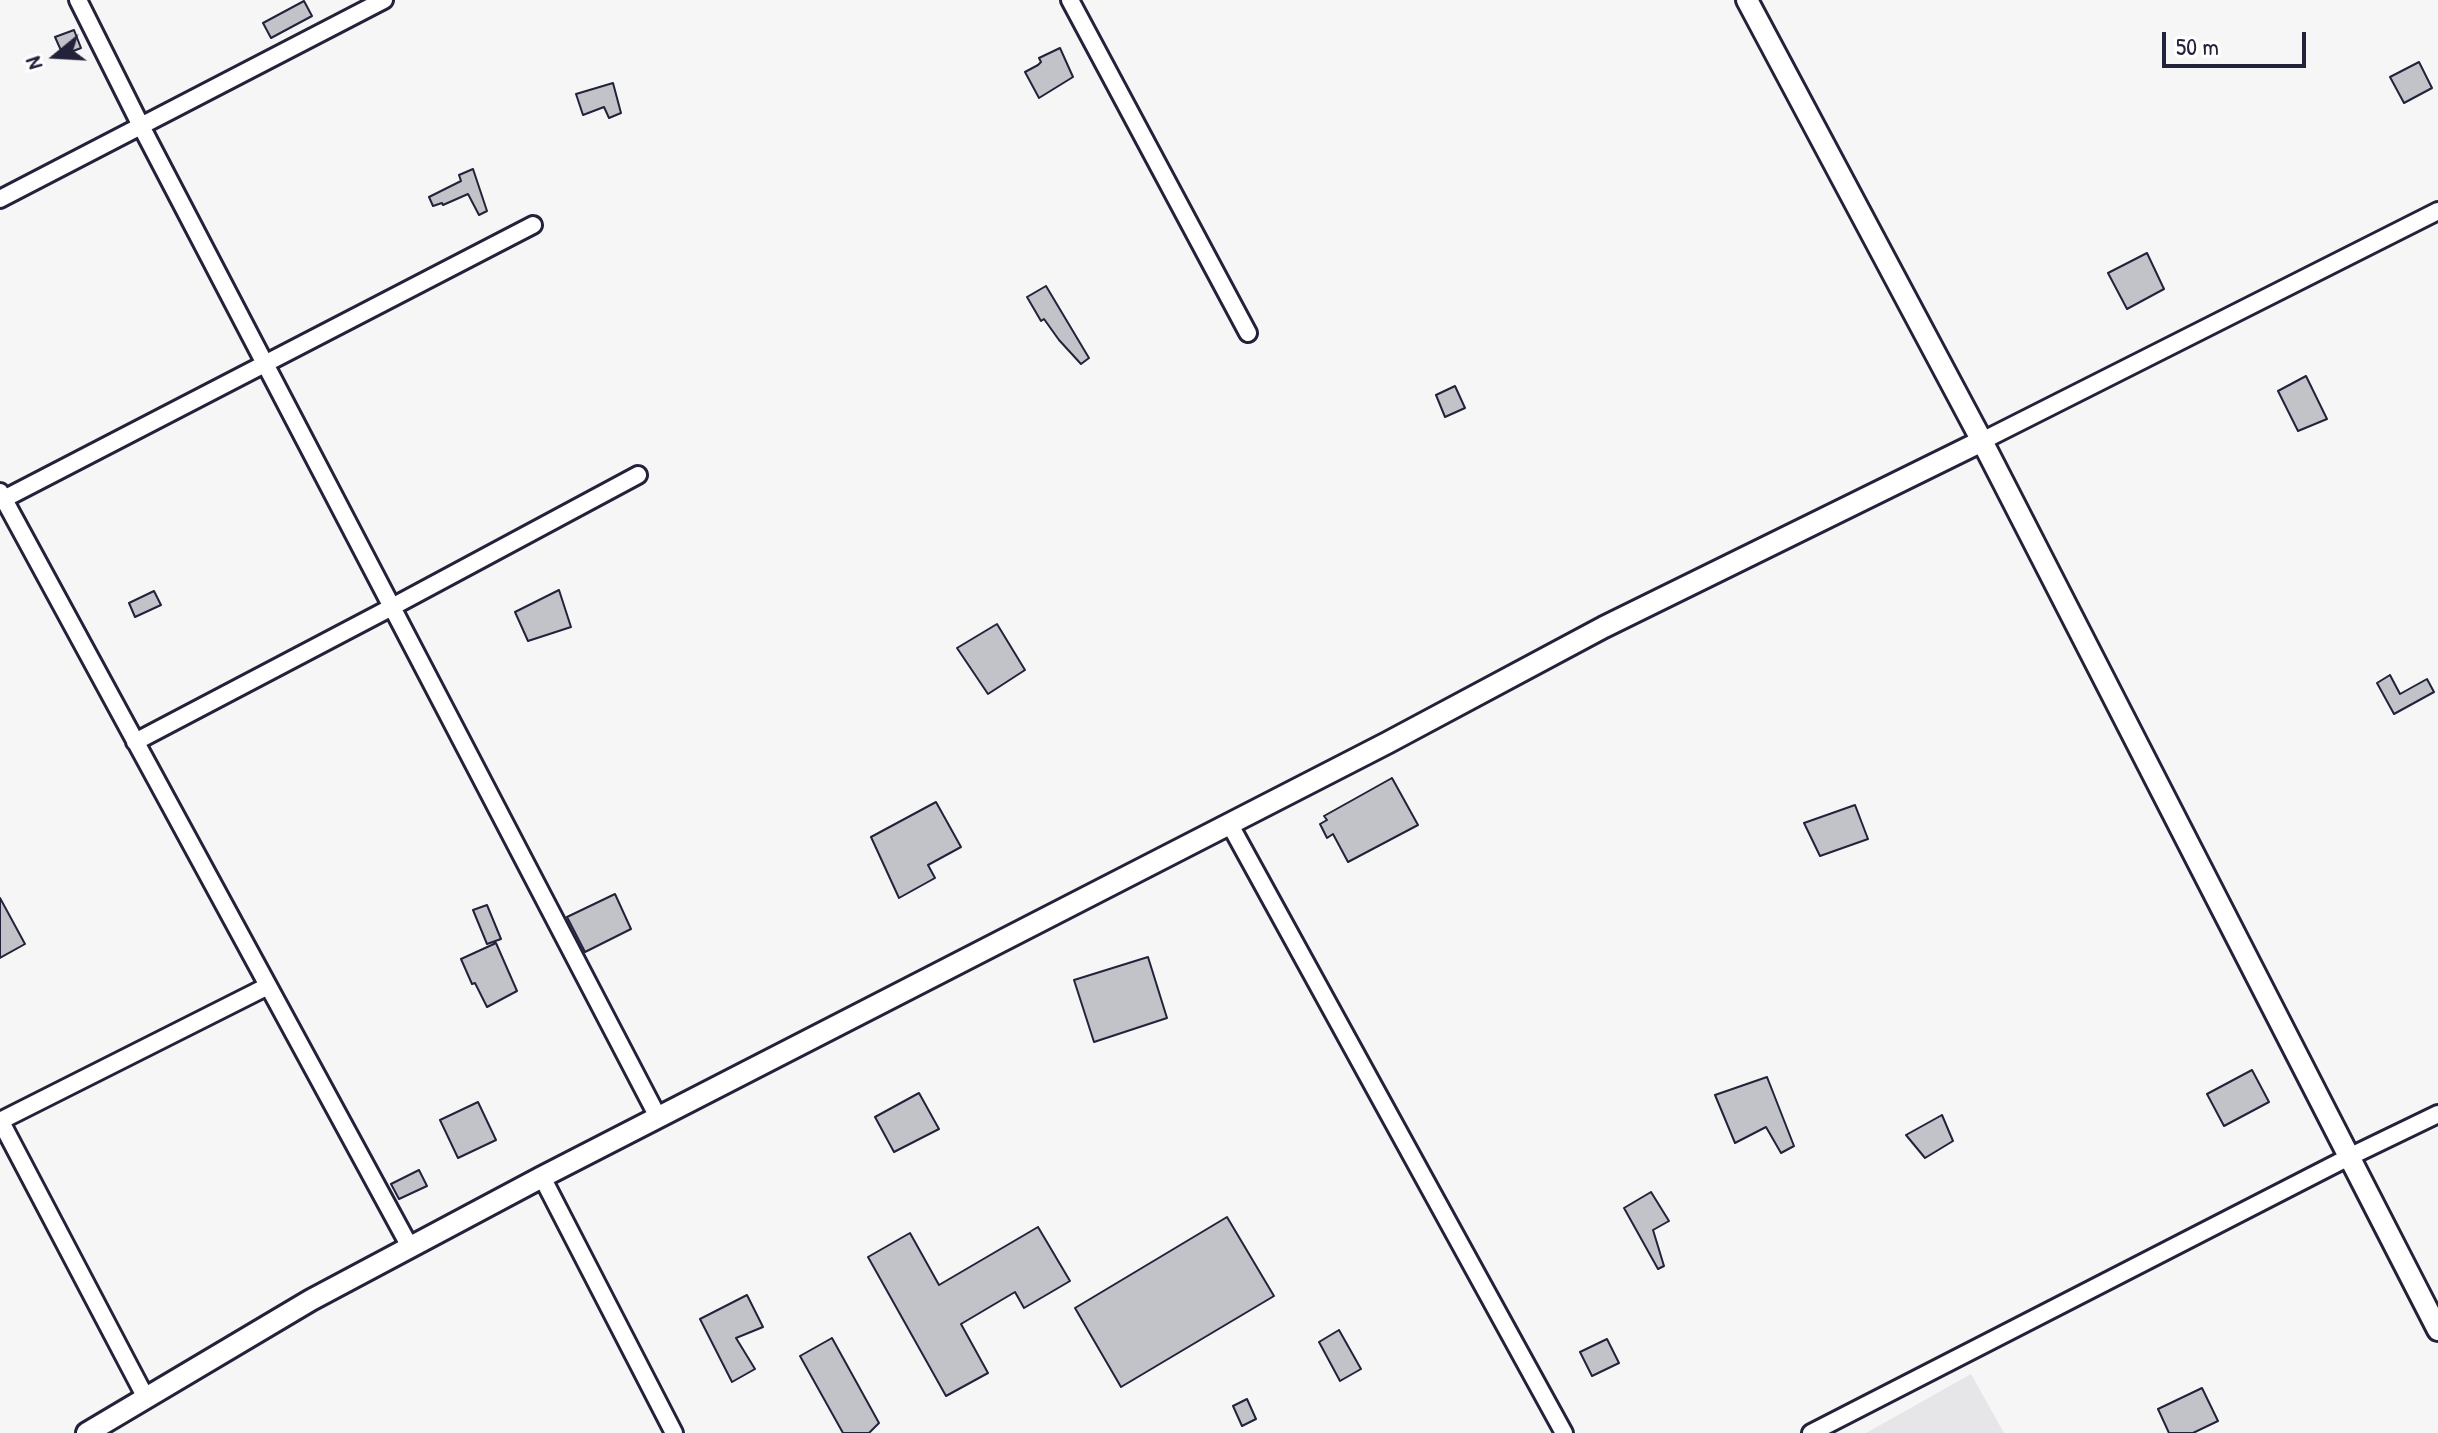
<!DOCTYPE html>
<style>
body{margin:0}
#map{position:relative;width:2438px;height:1433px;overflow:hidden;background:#f6f6f7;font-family:"Patrick Hand",sans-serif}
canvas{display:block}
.north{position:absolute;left:16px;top:16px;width:80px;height:80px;-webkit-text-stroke:6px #fff;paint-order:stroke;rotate:252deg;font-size:22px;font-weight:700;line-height:32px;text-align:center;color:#22223b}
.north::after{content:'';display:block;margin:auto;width:28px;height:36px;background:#22223b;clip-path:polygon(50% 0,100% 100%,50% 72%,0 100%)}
.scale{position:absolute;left:2162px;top:32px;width:144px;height:36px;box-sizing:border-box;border:4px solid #22223b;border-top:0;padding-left:10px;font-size:24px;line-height:28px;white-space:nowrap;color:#22223b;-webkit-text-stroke:6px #fff;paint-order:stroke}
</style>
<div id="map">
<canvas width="2438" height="1433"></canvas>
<div class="north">N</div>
<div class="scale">50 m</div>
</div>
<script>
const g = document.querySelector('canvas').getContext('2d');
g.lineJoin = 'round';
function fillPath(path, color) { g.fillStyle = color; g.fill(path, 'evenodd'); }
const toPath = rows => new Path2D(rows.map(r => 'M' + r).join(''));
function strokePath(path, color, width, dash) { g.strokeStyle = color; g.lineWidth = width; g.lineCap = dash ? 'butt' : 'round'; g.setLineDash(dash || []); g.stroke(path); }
fillPath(toPath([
 [1971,1374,2004,1433,1866,1433]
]), '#e6e6e9');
const building = toPath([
 [304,1,312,16,271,38,263,23,304,1],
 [74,30,81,48,63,55,55,37,74,30],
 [1060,48,1073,77,1039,98,1025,72,1038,65,1041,62,1039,58,1060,48],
 [2419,62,2432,88,2404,103,2390,77,2419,62],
 [613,83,621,113,609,118,604,107,583,115,576,94,613,83],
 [473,169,487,211,479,215,468,194,443,205,442,203,433,206,429,197,461,181,459,175,473,169],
 [2147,253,2164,289,2127,309,2108,273,2147,253],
 [1046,286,1089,358,1081,364,1059,340,1044,319,1041,321,1027,297,1046,286],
 [2306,376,2327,419,2298,431,2278,391,2306,376],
 [1455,386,1465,408,1445,417,1436,395,1455,386],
 [559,590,571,627,528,641,515,612,559,590],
 [154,591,161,605,135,617,129,603,154,591],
 [997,624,1025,670,988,694,957,648,997,624],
 [2390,675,2400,694,2427,679,2434,692,2394,714,2377,683,2390,675],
 [1392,778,1418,825,1348,862,1333,834,1327,838,1320,824,1327,820,1324,816,1392,778],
 [936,802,961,847,928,865,935,878,899,898,871,837,936,802],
 [1855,805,1868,839,1820,856,1804,823,1855,805],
 [615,894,631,929,585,952,567,917,615,894],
 [0,898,25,944,0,958,0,898],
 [487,905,501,939,487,944,473,910,487,905],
 [496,943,517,991,487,1007,475,983,472,984,461,959,496,943],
 [1148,957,1167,1018,1094,1042,1074,980,1148,957],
 [2252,1070,2269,1102,2224,1126,2207,1094,2252,1070],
 [1767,1077,1794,1146,1781,1153,1766,1127,1735,1143,1715,1095,1767,1077],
 [919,1093,939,1129,894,1152,875,1117,919,1093],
 [478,1102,496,1140,458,1158,440,1120,478,1102],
 [1942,1115,1953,1141,1925,1158,1906,1135,1942,1115],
 [419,1170,427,1186,399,1199,391,1184,419,1170],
 [1651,1192,1669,1221,1653,1230,1664,1266,1658,1269,1624,1208,1651,1192],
 [1227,1217,1274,1296,1121,1387,1075,1308,1227,1217],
 [1038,1227,1070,1281,1024,1308,1015,1292,961,1324,988,1373,946,1396,868,1257,910,1233,939,1285,1038,1227],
 [747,1295,763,1327,736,1338,755,1369,732,1382,700,1319,747,1295],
 [1339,1330,1361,1369,1340,1381,1319,1342,1339,1330],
 [832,1338,879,1423,869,1433,843,1433,800,1356,832,1338],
 [1607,1339,1619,1363,1592,1376,1580,1352,1607,1339],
 [2202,1388,2218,1421,2193,1433,2169,1433,2158,1409,2202,1388],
 [1247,1399,1256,1419,1242,1426,1233,1406,1247,1399]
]);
fillPath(building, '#c2c2c9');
strokePath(building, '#22223b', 2);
const minor = toPath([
 [78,0,141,126,658,1117],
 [1070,0,1248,333],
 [0,199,384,0],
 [1982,441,2438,211],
 [0,492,410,1247],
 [0,501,533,225],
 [135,742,392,607,638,475],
 [1229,823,1564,1433],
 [0,1120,146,1398],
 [0,1121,268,986],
 [542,1177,674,1433],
 [1811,1433,2349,1157,2438,1114]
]);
const tertiary = toPath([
 [1747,0,1982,441,2438,1330],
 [87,1433,311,1300,542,1177,1387,743,1604,627,1982,441]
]);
strokePath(minor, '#22223b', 22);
strokePath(tertiary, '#22223b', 26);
strokePath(minor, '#fff', 16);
strokePath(tertiary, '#fff', 20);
</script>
